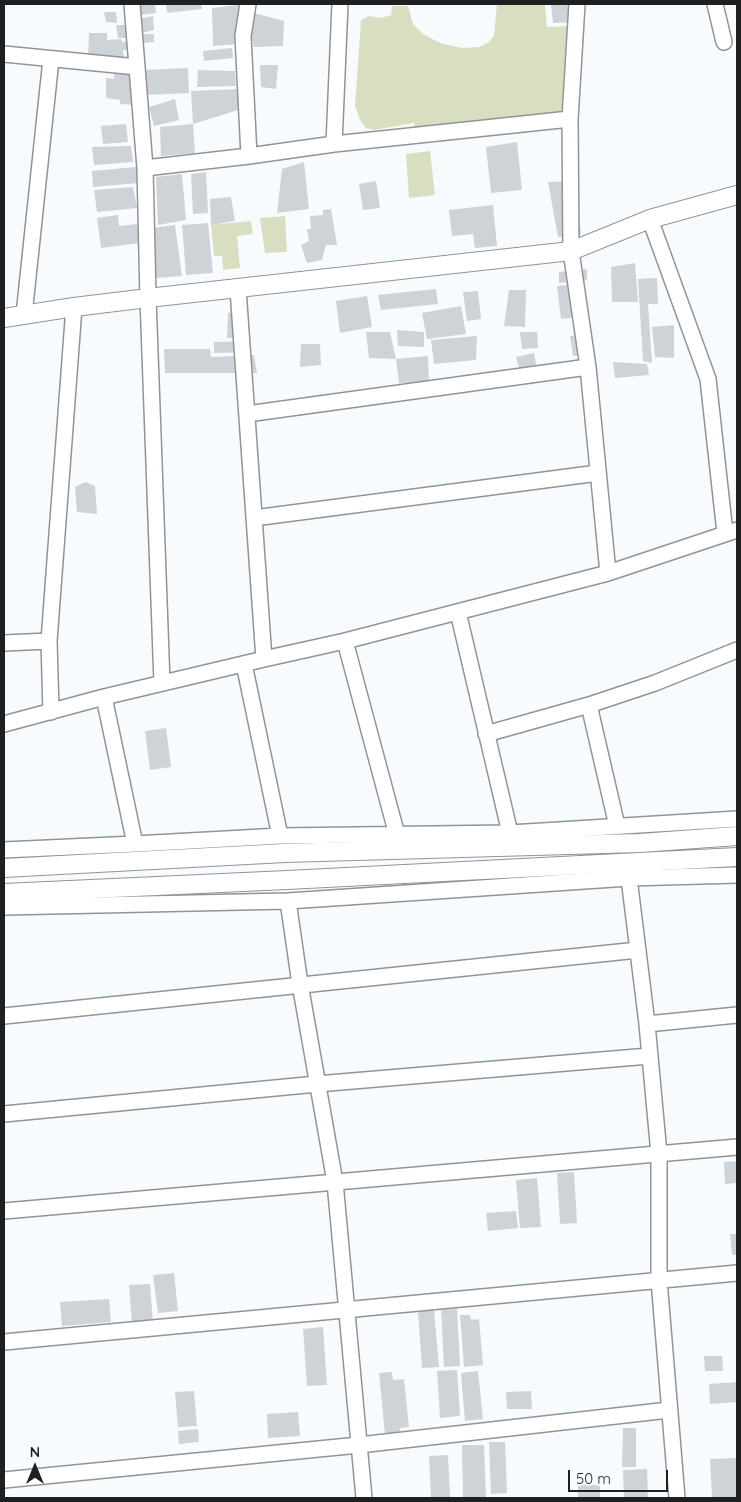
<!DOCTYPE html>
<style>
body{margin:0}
#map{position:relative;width:741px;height:1502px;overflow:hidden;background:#f8fbfe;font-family:Quicksand,sans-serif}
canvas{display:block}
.frame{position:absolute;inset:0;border:5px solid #1d1f21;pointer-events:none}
.north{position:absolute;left:10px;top:1442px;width:50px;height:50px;-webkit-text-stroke:4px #f8fbfe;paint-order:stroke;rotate:0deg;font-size:14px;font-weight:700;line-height:20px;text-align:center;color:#1d1f21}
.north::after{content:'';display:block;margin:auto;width:18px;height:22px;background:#1d1f21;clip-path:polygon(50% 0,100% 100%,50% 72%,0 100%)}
.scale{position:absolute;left:568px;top:1470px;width:100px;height:22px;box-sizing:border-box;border:2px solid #1d1f21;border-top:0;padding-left:6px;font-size:15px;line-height:18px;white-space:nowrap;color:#1d1f21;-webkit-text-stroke:4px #f8fbfe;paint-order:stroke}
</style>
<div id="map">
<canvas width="741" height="1502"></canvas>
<div class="frame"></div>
<div class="north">N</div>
<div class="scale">50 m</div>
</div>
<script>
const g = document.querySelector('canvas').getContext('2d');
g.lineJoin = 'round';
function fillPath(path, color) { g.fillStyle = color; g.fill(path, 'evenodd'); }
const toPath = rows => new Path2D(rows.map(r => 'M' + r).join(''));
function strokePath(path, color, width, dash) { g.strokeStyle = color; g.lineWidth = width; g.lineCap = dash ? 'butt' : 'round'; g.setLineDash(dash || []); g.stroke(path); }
fillPath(toPath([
 [497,4,545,4,547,27,570,26,571,110,415,130,414,123,374,130,366,128,360,120,355,106,361,20,369,16,381,18,391,15,392,6,408,6,413,24,423,34,440,43,462,48,479,47,489,42,494,36],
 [430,151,435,195,409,198,406,154],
 [285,216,287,252,265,253,260,218],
 [251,221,253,234,237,236,240,268,223,270,222,256,214,256,211,225]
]), '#d8dfc0');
fillPath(toPath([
 [139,4,155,4,156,13,140,15],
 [166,4,201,4,202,9,167,13],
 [551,4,577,4,578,22,553,23],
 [238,5,239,44,213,46,212,8],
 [104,12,116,12,117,23,106,22],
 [254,13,284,21,283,46,254,47,250,31],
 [153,16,154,30,142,33,142,18],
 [116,25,130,25,131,38,118,38],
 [89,33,107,33,107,40,121,39,122,42,128,41,129,50,123,50,124,60,88,59],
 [143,34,154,34,154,42,143,43],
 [232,48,233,58,204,61,203,51],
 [260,65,278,65,276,89,261,87],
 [188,68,189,93,145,95,144,70],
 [198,70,235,71,236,86,197,87],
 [114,73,130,75,132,96,137,96,137,105,120,104,120,100,106,98,106,78,114,79],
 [238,89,238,110,193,124,191,91],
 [175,99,179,120,154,126,149,107],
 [126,124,128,142,103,144,101,126],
 [193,124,195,153,161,156,160,127],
 [517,142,522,190,491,193,486,147],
 [131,146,133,162,94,165,92,147],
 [304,162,309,209,277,213,282,169],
 [136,167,139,183,93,187,92,171],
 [206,172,208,213,193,214,191,174],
 [182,174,186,220,158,225,156,177],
 [376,181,380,208,363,210,359,184],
 [575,181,581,234,558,237,548,182],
 [133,187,137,208,97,212,94,190],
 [231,197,235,221,211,225,210,199],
 [493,205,497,246,475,248,473,234,452,236,449,210],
 [331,209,337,245,326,245,322,260,307,263,301,245,309,241,307,229,311,229,310,216,323,215,323,210],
 [118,215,119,226,137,224,140,243,101,248,97,218],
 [208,223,213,273,186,275,182,225],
 [175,225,182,276,156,278,152,228],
 [635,263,638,302,612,302,611,267],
 [587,269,587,280,559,283,559,272],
 [657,278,658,304,648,304,652,363,643,361,638,279],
 [576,284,579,317,561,319,557,286],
 [436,289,438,304,381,310,378,295],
 [509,290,526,290,525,327,504,326],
 [478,291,481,319,467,321,463,292],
 [367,296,372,327,340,333,336,301],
 [461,306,466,334,427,339,422,313],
 [246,310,249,337,227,338,228,313],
 [674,325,674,358,655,357,652,327],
 [397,330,424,332,424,347,398,346],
 [366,332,390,332,396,359,369,358],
 [520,332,537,332,538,348,522,349],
 [590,334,592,354,573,356,570,336],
 [477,336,476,360,434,364,431,340],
 [250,341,251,352,214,353,214,342],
 [301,344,320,344,321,365,300,367],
 [164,349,210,349,211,357,254,355,257,373,165,373],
 [534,353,537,369,520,372,516,357],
 [428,356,429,382,399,383,396,359],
 [613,362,647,364,649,375,615,378],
 [85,482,95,486,97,514,77,512,75,487],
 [166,728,171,767,150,770,145,731],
 [737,1161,737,1183,725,1184,724,1162],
 [574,1172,577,1223,560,1224,557,1173],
 [537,1178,541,1227,520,1228,516,1180],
 [516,1211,518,1228,488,1231,486,1213],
 [730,1234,737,1234,737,1255,732,1255],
 [174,1273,178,1311,158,1313,153,1275],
 [150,1284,153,1323,132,1324,129,1285],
 [109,1299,111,1322,62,1326,60,1302],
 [457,1309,460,1366,444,1367,441,1310],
 [434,1310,439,1367,422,1368,418,1311],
 [460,1315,470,1315,471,1320,479,1319,483,1365,464,1367],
 [323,1327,327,1385,307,1386,303,1329],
 [704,1356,722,1356,723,1371,705,1371],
 [457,1370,460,1416,440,1418,437,1371],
 [478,1371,483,1419,465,1421,461,1373],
 [392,1372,393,1380,404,1379,409,1427,400,1428,400,1434,385,1435,379,1373],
 [737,1382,737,1402,710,1404,709,1384],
 [194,1391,197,1426,178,1427,175,1392],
 [531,1391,532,1409,507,1409,506,1392],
 [298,1412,300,1436,268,1438,267,1414],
 [623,1428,636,1428,636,1467,622,1467],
 [198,1429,199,1442,179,1444,178,1431],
 [489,1442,505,1442,507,1493,491,1494],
 [462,1445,484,1445,486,1497,463,1497],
 [448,1455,450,1498,431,1498,429,1456],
 [737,1458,737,1497,712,1497,710,1459],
 [647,1469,648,1498,624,1498,623,1470],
 [578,1485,600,1485,600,1498,578,1498]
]), '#ced3d7');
const minor = toPath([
 [132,4,145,168,148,298,162,683],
 [248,4,243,36,249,156],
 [577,4,570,119,571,251,588,367,608,573],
 [715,4,724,42],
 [4,54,137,67],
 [334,144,340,4],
 [145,168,249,156,334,144,570,119],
 [650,219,708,379,725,533],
 [238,289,264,659],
 [24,315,51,59],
 [247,414,588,367],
 [254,518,598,473],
 [458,612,510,833],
 [345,641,397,835],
 [4,643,49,641],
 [244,664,280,836],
 [104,697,135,844],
 [589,705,617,826],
 [51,712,49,641,74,307],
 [4,724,104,697,264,659,345,641,608,573,737,530],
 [486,734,589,705,655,683,737,650],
 [4,850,135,844,280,836,510,833,737,819],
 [629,878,647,1024,659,1154,659,1280,677,1498],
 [288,901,300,984,335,1182,364,1498],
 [4,907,288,901,629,878,737,875],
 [4,1016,638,950],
 [647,1024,737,1015],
 [4,1114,317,1084,649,1056],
 [4,1211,737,1147],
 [4,1342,737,1273],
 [4,1480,359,1445,669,1410]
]);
const tertiary = toPath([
 [4,318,74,307,148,298,571,251,650,219,737,195],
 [4,868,285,853,640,843,737,836],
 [4,893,287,880,737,857]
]);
strokePath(minor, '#909499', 18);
strokePath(tertiary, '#909499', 20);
strokePath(minor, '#fff', 15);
strokePath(tertiary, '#fff', 18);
</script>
